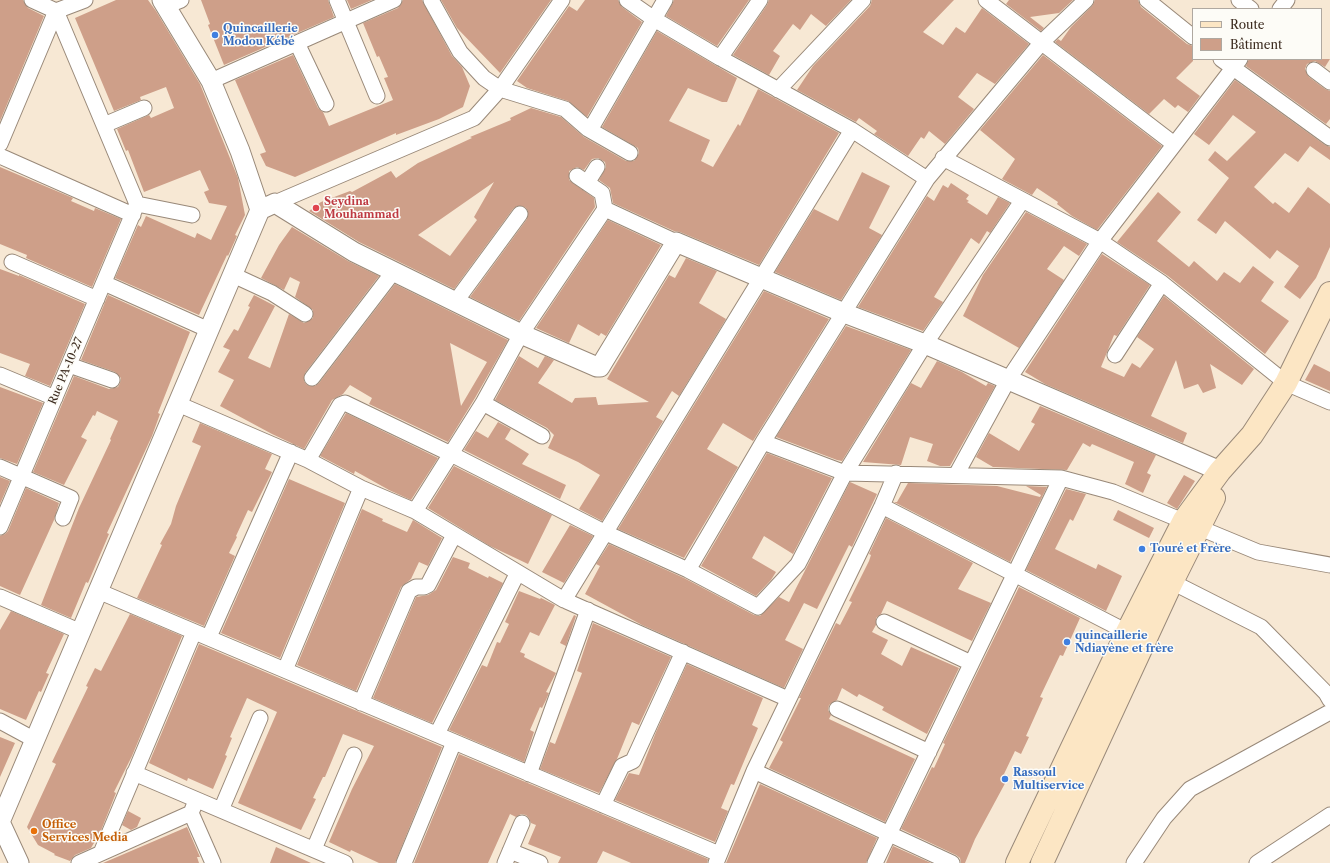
<!DOCTYPE html>
<meta charset="utf-8">
<style>
body{margin:0}
#map{position:relative;width:1330px;height:863px;overflow:hidden;background:#f7e8d4;font-family:"Libre Caslon Text",serif}
canvas{display:block}
.legend{position:absolute;left:1192px;top:8px;width:130px;height:52px;box-sizing:border-box;background:#fdfcf7;border:1px solid #afa8a0;margin:0;padding:5px 7px;list-style:none;font-size:12px;color:#3b2a1e}
.legend li{display:flex;align-items:center;gap:8px;height:20px}
.legend b{width:20px;border:1px solid #afa8a0}
</style>
<div id="map">
<canvas width="1330" height="863"></canvas>
<ul class="legend">
<li><b style="height:5px;background:#fce6c4"></b>Route</li>
<li><b style="height:11px;background:#ce9f89"></b>Bâtiment</li>
</ul>
</div>
<script>
const g = document.querySelector('canvas').getContext('2d');
g.lineJoin = 'round';
function fillPath(path, color) { g.fillStyle = color; g.fill(path, 'evenodd'); }
const toPath = rows => new Path2D(rows.map(r => 'M' + r).join(''));
function strokePath(path, color, width, dash) { g.strokeStyle = color; g.lineWidth = width; g.lineCap = dash ? 'butt' : 'round'; g.setLineDash(dash || []); g.stroke(path); }
function drawText(font, color, halo, rows, align = 'center') {
  g.font = font + ' "Libre Caslon Text",serif'; g.lineWidth = 3; g.setLineDash([]); g.textBaseline = 'middle'; g.strokeStyle = halo; g.fillStyle = color; for (const [text, x, y, turn = 0] of rows) {
    g.save(); g.translate(x, y); g.rotate((+turn || 0) * Math.PI / 180); g.textAlign = isNaN(turn) ? turn : align; if (halo) g.strokeText(text, 0, 0); g.fillText(text, 0, 0); g.restore();
  }
}
fillPath(toPath([
 [0,0,23,0,28,8,44,16,0,121],
 [116,0,148,0,156,11,200,84,238,178,245,215,235,235,237,236,228,256,227,255,199,315,115,278,138,225,141,227,146,216,195,238,197,233,211,240,227,206,209,203,204,192,209,190,200,170,144,192,128,150,126,151,117,129,149,115,151,118,174,108,166,87,140,97,141,100,114,111,75,18],
 [201,0,328,0,334,17,224,65,208,25,210,24],
 [347,0,372,0,351,9],
 [403,0,422,0,452,56,462,67,470,86,463,107,439,119,396,135,396,133,295,177,266,166,260,154,266,152,235,80,293,55,318,108,323,112,329,126,393,100,384,78,388,77,379,56,377,57,363,23,398,8],
 [441,0,551,0,500,73,457,28],
 [585,0,618,0,622,7,642,22,587,117,568,101,527,88,517,81,569,6,577,11],
 [674,0,749,0,717,46,666,16],
 [769,0,851,0,826,26,811,14,800,30,793,24,773,51,780,56,769,75,733,55,767,5],
 [872,0,954,0,923,32,943,45,956,27,965,33,982,8,1029,44,995,84,977,73,958,97,974,109,945,144,929,131,924,139,921,137,908,156,874,134,877,131,859,118,856,122,797,90,813,66,870,6],
 [1009,0,1073,0,1059,13,1030,17,1044,28,1041,31,1006,4],
 [1095,0,1138,0,1141,7,1156,19,1187,44,1193,46,1193,61,1176,78,1200,96,1188,112,1178,105,1175,108,1164,99,1149,114,1055,42,1058,39,1061,41,1071,27,1092,6],
 [657,31,737,78,727,102,722,102,688,88,669,121,710,140,701,161,713,167,738,124,740,126,758,89,839,133,759,265,680,232,674,231,613,203,610,188,599,180,606,167,605,162,598,158,592,159,584,170,577,167,569,171,569,180,594,198,595,207,519,321,470,297,527,219,528,211,525,207,517,206,513,209,454,289,359,242,309,211,321,202,350,191,352,192,391,171,396,178,418,163,472,138,470,137,511,120,510,118,531,108,561,117,584,137,626,161,634,161,639,153,638,148,602,127],
 [494,182,474,217,477,220,450,256,418,235],
 [1043,55,1162,146,1097,230,1072,216,1057,204,1058,202,1037,188,1032,195,1002,179,1015,159,980,130],
 [1249,59,1330,59,1325,67,1315,61,1307,64,1305,69,1309,77,1325,89,1330,91,1330,119,1326,124,1246,66],
 [1235,80,1325,145,1330,147,1330,160,1310,146,1298,162,1285,153,1254,187,1273,204,1275,202,1289,213,1308,187,1330,204,1330,247,1316,278,1300,299,1284,287,1299,266,1277,250,1270,259,1225,221,1216,234,1197,220,1229,178,1208,160,1215,151,1227,161,1256,132,1233,115,1209,145,1194,134],
 [0,167,73,198,71,201,94,211,95,208,121,219,92,287,26,258,27,255,0,244],
 [862,172,890,186,869,228,882,235,841,300,775,272,814,209,838,221],
 [951,183,969,195,966,199,969,201,967,202,987,215,998,197,1010,203,990,233,987,231,979,244,971,238,934,297,943,302,923,331,858,307,927,196,934,201,943,185,948,188],
 [1158,192,1181,212,1157,241,1189,267,1194,261,1217,281,1224,272,1240,283,1253,266,1274,282,1261,301,1289,321,1265,354,1168,276,1117,242],
 [1026,212,1087,244,1079,256,1064,246,1047,269,1064,280,1019,348,963,316,983,275],
 [608,220,661,245,606,336,601,333,599,336,578,324,569,343,536,328],
 [292,227,348,261,379,276,305,373,304,381,307,385,315,386,319,383,395,284,508,340,475,398,448,442,369,404,372,398,350,385,343,394,332,400,304,449,272,434,220,406,234,380,218,372,230,350,223,347,234,329,238,331,250,307,248,306,254,295,275,306,248,358,270,368,289,314,304,323,313,318,313,310,295,297,300,282,290,277,284,290,261,278,279,245],
 [450,343,487,362,461,406],
 [1102,254,1150,285,1117,336,1114,335,1101,367,1124,377,1132,363,1140,368,1154,349,1137,337,1164,296,1254,369,1242,385,1210,364,1216,388,1203,393,1198,384,1184,389,1176,360,1151,416,1187,433,1183,443,1045,384,1025,372],
 [686,258,717,271,699,303,726,319,679,396,672,391,656,417,663,421,602,521,579,509,600,475,578,462,548,448,554,435,547,428,495,400,519,356,538,368,545,356,554,360,538,383,572,403,575,398,596,397,598,405,649,402,607,379,669,275,675,278],
 [0,269,19,276,19,275,85,304,50,386,25,376,30,364,0,353],
 [764,291,829,319,753,441,723,423,707,449,738,467,684,558,618,529],
 [108,295,190,332,158,413,160,414,152,436,107,533,109,534,88,583,86,582,71,618,41,605,79,508,111,440,110,439,118,421,97,411,95,416,93,415,81,437,87,440,64,485,33,472,74,376,109,389,118,387,120,383,121,378,115,372,81,360],
 [846,326,911,350,842,461,837,460,776,437],
 [937,361,962,372,986,386,988,383,995,386,950,466,940,466,927,461,933,444,910,437,901,465,863,462,911,383,921,388],
 [1314,364,1330,372,1330,391,1305,380],
 [0,387,43,403,17,464,0,458],
 [1040,406,1156,455,1147,473,1151,475,1143,493,1125,484,1134,462,1092,444,1090,447,1083,443,1067,470,993,467,976,457,989,433,1019,451,1035,424,1031,422],
 [346,413,438,458,411,500,389,490,355,471,354,474,320,456],
 [498,422,511,429,505,439,529,454,522,464,566,485,560,499,464,450,476,431,488,438],
 [200,423,272,454,265,469,272,472,252,512,248,510,236,536,237,537,229,553,235,556,204,626,137,598,162,545,160,544,171,524,176,506,201,446,192,442],
 [767,453,832,478,793,554,764,536,752,558,776,572,771,580,756,596,701,566],
 [454,466,552,515,528,564,490,546,428,508],
 [1184,475,1195,481,1177,509,1167,503],
 [0,477,10,481,0,504],
 [289,479,345,503,280,658,221,633],
 [850,482,877,494,852,547,849,545,817,609,804,603,785,640,803,649,784,688,642,625,585,594,600,566,596,564,609,544,684,578,754,615,760,616,779,597,789,602],
 [908,483,997,486,1040,497,1041,495,1026,486,1047,487,1010,562,894,502,897,502],
 [26,488,59,503,54,520,20,595,0,586,0,536,5,534,8,531],
 [1066,489,1086,494,1073,521,1070,519,1055,549,1096,569,1098,564,1122,576,1106,611,1026,570],
 [362,509,383,519,382,521,407,532,413,520,442,538,428,566,419,562,411,579,401,587,356,691,297,665],
 [1118,510,1154,528,1149,538,1113,520],
 [886,518,973,563,958,589,991,603,972,641,887,601,881,614,876,618,876,625,872,632,888,640,881,654,902,666,911,647,959,668,927,734,882,710,884,707,859,694,857,697,842,688,837,700,829,705,828,710,831,715,829,719,915,759,885,822,769,768,783,742,780,740,801,698,799,698,836,623,840,625,852,602,849,601,869,561,871,555,869,554],
 [570,525,593,536,564,583,542,572],
 [453,557,470,563,468,568,488,578,489,576,503,583,432,723,373,698,416,597,428,595,436,590],
 [1019,587,1080,618,1063,656,1060,655,1040,697,1043,698,1026,736,1029,737,1021,754,1015,751,1004,774,1009,776,975,839,965,863,961,863,960,858,956,855,901,829,932,767,934,768,945,744,943,743],
 [519,591,540,599,541,598,555,605,539,636,530,632,520,652,525,654,524,657,556,673,546,692,549,693,546,700,542,708,540,707,530,730,534,732,524,762,449,730,482,665,487,667,497,642,500,643,509,624,505,622],
 [11,611,64,634,46,673,49,674,41,692,39,691,26,720,0,709,0,630],
 [130,614,182,636,132,756,114,792,116,793,100,833,91,848,75,855,70,861,54,855,55,854,38,845,27,827,56,764,52,762,88,687,86,686,95,668,101,671],
 [574,615,576,616,566,646,560,643],
 [593,623,671,657,639,725,632,722,617,759,599,793,540,769,550,742,555,744,582,673,577,671],
 [199,644,442,747,395,863,379,863,351,850,350,852,329,842,352,789,374,746,343,734,325,777,323,777,313,798,316,799,301,830,238,803,277,712,247,698,230,737,232,738,225,755,227,756,213,789,188,778,187,781,149,763],
 [687,664,763,698,752,725,758,728,734,785,731,784,721,808,728,811,715,842,615,800,629,773,639,775,656,732],
 [0,737,15,743,0,777],
 [459,754,708,859,707,863,631,863,603,851,597,863,558,863,561,857,528,844,536,825,531,823,529,818,526,815,521,814,516,817,510,814,488,863,414,863],
 [760,784,877,838,866,863,726,863],
 [128,811,141,818,137,827,131,830,122,825],
 [187,827,200,857,197,857,199,863,103,863],
 [893,846,931,863,886,863],
 [276,847,311,863,270,863]
]), '#ce9f89');
const minor = toPath([
 [32,0,56,11,85,0],
 [337,0,377,96],
 [431,0,460,52,484,78,500,89,565,109,588,129,630,153],
 [627,0,654,19,720,58,852,130,927,179],
 [986,0,1174,144],
 [1147,0,1193,37],
 [1239,0,1251,9],
 [166,6,181,0],
 [1280,9,1287,0],
 [297,43,326,104],
 [720,58,760,0],
 [1221,59,1330,138],
 [1314,70,1330,82],
 [211,81,394,0],
 [778,90,863,0],
 [104,125,144,108],
 [590,130,665,0],
 [0,144,56,11],
 [0,156,133,215],
 [943,158,1100,241,1162,283,1286,383,1330,402],
 [587,183,597,167],
 [275,203,474,118,500,89,562,0],
 [137,204,192,215],
 [605,209,676,242],
 [12,262,97,299],
 [233,275,272,293,305,314],
 [104,283,209,330],
 [456,301,520,214],
 [1115,355,1162,283],
 [69,365,112,380],
 [0,375,55,398],
 [312,378,394,271],
 [483,403,542,436],
 [178,404,308,460,361,488,415,511,564,600,788,699],
 [763,442,845,473,1061,478,1113,492,1258,552,1330,565],
 [308,460,340,405,345,403,451,454,606,533,688,570,758,607,798,564,845,473,925,344,1022,201],
 [0,467,71,498,63,518],
 [956,475,1008,380,1100,241,1240,59],
 [882,506,1127,632],
 [415,511,483,403,521,334,605,209,602,193,577,176],
 [0,527,137,204,56,11],
 [688,570,763,442,927,179,1042,42,1086,0],
 [1172,582,1261,627,1326,693,1330,700],
 [98,591,719,854],
 [0,597,81,632],
 [564,600,852,130],
 [884,622,971,663],
 [209,637,291,452],
 [285,670,361,488],
 [361,703,409,591,416,587,424,587,428,585,454,535],
 [837,709,929,752],
 [0,721,35,740],
 [437,734,517,574],
 [754,771,952,863],
 [134,773,345,863],
 [529,774,588,610],
 [195,803,191,813,213,863],
 [603,805,622,766,633,761,683,652],
 [221,810,260,718],
 [314,849,354,755],
 [510,851,540,863],
 [101,853,194,632],
 [79,863,191,813],
 [404,863,454,742],
 [505,863,522,823],
 [716,863,754,771,882,506,896,473],
 [875,863,1061,478],
 [1134,863,1164,818,1190,789,1330,712],
 [1257,863,1330,815]
]);
const tertiary = toPath([
 [162,0,211,81,240,151,260,210],
 [19,863,0,822,260,210,275,203,354,252,521,334,597,367,600,367,603,362,676,242,844,313,925,344,1220,471]
]);
const secondary = toPath([
 [1017,863,1127,632,1184,520,1220,471,1252,435,1286,383,1330,293],
 [1042,863,1172,582,1214,498]
]);
strokePath(minor, '#998979', 17);
strokePath(tertiary, '#998979', 21);
strokePath(secondary, '#998979', 24);
strokePath(minor, '#fff', 15);
strokePath(tertiary, '#fff', 19);
strokePath(secondary, '#fce6c4', 22);
for (const [x, y, r, color] of [
 [215,35,4,"#3f7fe0"],
 [316,208,4,"#e0444e"],
 [1142,549,4,"#3f7fe0"],
 [1067,642,4,"#3f7fe0"],
 [1005,779,4,"#3f7fe0"],
 [34,831,4,"#e8710a"]
]) { const dot = new Path2D(); dot.arc(x, y, r, 0, 2 * Math.PI); g.fillStyle = color; g.fill(dot); strokePath(dot, '#fdfcf7', 1.5); }
drawText('bold 11px', '#366cbe', '#fdfcf7', [
 ["Quincaillerie",223,29],
 ["Modou Kébé",223,42],
 ["Touré et Frère",1150,549],
 ["quincaillerie",1075,636],
 ["Ndiayène et frère",1075,649],
 ["Rassoul",1013,773],
 ["Multiservice",1013,786]
], 'left');
drawText('bold 11px', '#be3a42', '#fdfcf7', [
 ["Seydina",324,202],
 ["Mouhammad",324,215]
], 'left');
drawText('11px', '#3b2a1e', '#fdfcf7', [
 ["Rue PA-10-27",66,371,-67]
]);
drawText('bold 11px', '#c56008', '#fdfcf7', [
 ["Office",42,825],
 ["Services Media",42,838]
], 'left');
</script>
